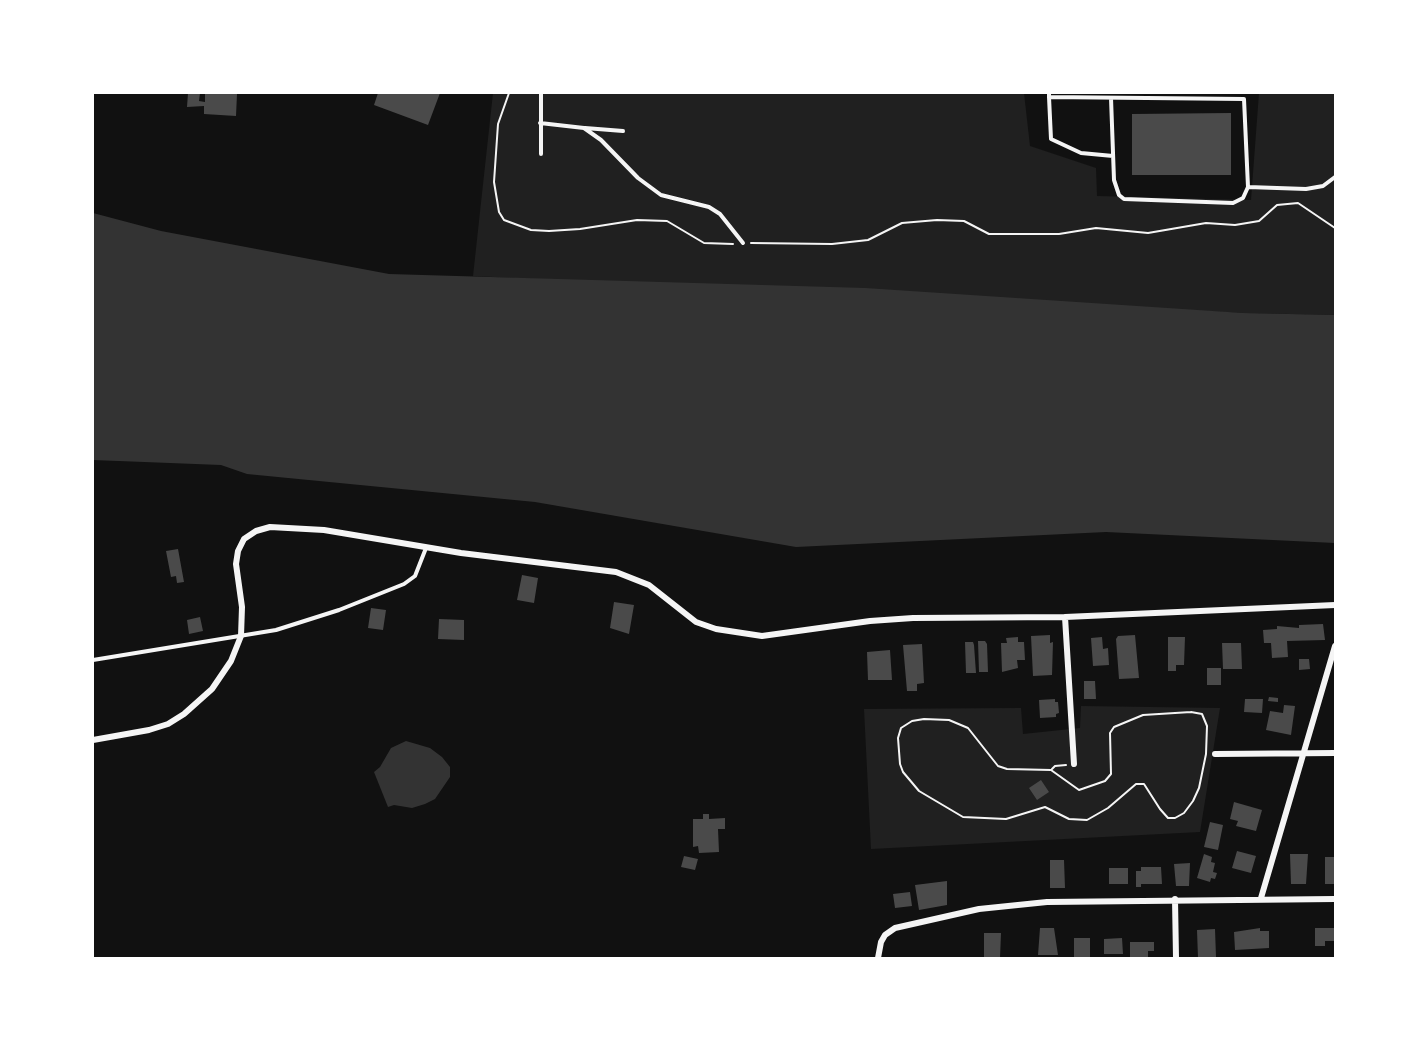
<!DOCTYPE html>
<style>
body{margin:0}
#map{position:relative;width:1428px;height:1051px;overflow:hidden;background:#111;font-family:"Source Sans 3",sans-serif}
canvas{display:block}
.frame{position:absolute;inset:0;border:94px solid #fff;pointer-events:none}
</style>
<div id="map">
<canvas width="1428" height="1051"></canvas>
<div class="frame"></div>
</div>
<script>
const g = document.querySelector('canvas').getContext('2d');
g.lineJoin = 'round';
function fillPath(path, color) { g.fillStyle = color; g.fill(path, 'evenodd'); }
const toPath = rows => new Path2D(rows.map(r => 'M' + r).join(''));
function strokePath(path, color, width, dash) { g.strokeStyle = color; g.lineWidth = width; g.lineCap = dash ? 'butt' : 'round'; g.setLineDash(dash || []); g.stroke(path); }
fillPath(toPath([
 [493,93,1024,93,1030,146,1096,168,1097,196,1251,200,1259,93,1335,93,1335,315,1243,313,473,276],
 [1081,706,1220,708,1200,832,871,849,864,709,1021,708,1023,734,1080,728]
]), '#202020');
fillPath(toPath([
 [93,213,161,231,389,274,865,288,1243,313,1335,315,1335,543,1106,532,796,547,535,502,247,474,221,465,93,460],
 [406,741,430,748,442,757,450,767,450,777,435,799,425,804,412,808,394,805,388,807,374,772,380,767,391,748]
]), '#333');
fillPath(toPath([
 [188,93,200,93,199,101,205,102,205,93,237,94,236,116,204,114,204,106,187,107],
 [378,93,440,93,428,125,374,105],
 [1231,113,1231,175,1132,175,1132,114],
 [178,549,184,582,177,583,176,576,171,577,166,551],
 [522,575,538,578,534,603,517,600],
 [614,602,634,605,629,634,610,628],
 [371,608,386,610,383,630,368,628],
 [200,617,203,631,189,634,187,620],
 [439,619,464,620,464,640,438,639],
 [1323,624,1325,640,1287,641,1288,657,1272,658,1271,643,1264,643,1263,630,1277,629,1277,626,1299,628,1299,625],
 [1050,635,1050,643,1053,642,1052,675,1033,676,1031,636],
 [1135,635,1139,678,1119,679,1116,639,1118,636],
 [1018,637,1018,642,1024,642,1025,660,1017,660,1018,668,1002,672,1001,643,1007,643,1006,638],
 [1102,637,1103,649,1108,648,1109,665,1093,666,1091,638],
 [1168,637,1185,637,1184,665,1176,665,1176,671,1168,671],
 [978,641,985,641,987,644,988,672,979,672],
 [965,642,973,642,974,645,976,673,966,673],
 [1222,643,1241,643,1242,669,1223,669],
 [922,644,924,683,917,684,917,691,907,691,903,645],
 [890,650,892,680,868,680,867,652],
 [1299,659,1309,659,1310,669,1299,670],
 [1207,668,1221,668,1221,685,1207,685],
 [1084,681,1095,681,1096,699,1084,699],
 [1269,697,1278,698,1278,702,1268,701],
 [1055,699,1055,702,1058,702,1059,713,1056,714,1056,717,1040,718,1039,700],
 [1245,699,1263,699,1262,713,1244,712],
 [1284,705,1295,706,1291,735,1266,730,1270,711,1283,713],
 [1041,780,1049,792,1037,800,1029,788],
 [1234,802,1262,810,1256,831,1236,826,1238,821,1230,819],
 [703,814,709,814,709,819,725,818,725,829,718,829,719,852,699,853,698,846,693,847,693,819,703,819],
 [1210,822,1223,825,1218,850,1204,847],
 [1237,851,1256,856,1251,873,1232,868],
 [1204,854,1212,857,1211,862,1215,863,1213,872,1217,873,1215,879,1211,878,1210,882,1197,878],
 [1290,854,1308,854,1306,884,1291,884],
 [684,856,698,859,695,870,681,867],
 [1325,857,1335,857,1335,884,1325,884],
 [1050,860,1064,860,1065,888,1050,888],
 [1190,863,1189,886,1176,886,1174,864],
 [1141,867,1161,867,1162,884,1141,884,1141,887,1136,887,1136,871,1141,871],
 [1109,868,1128,868,1128,884,1109,884],
 [947,881,947,905,919,910,915,885],
 [910,892,912,906,895,908,893,894],
 [1040,928,1054,928,1058,955,1038,955],
 [1260,928,1260,931,1269,931,1269,948,1235,950,1234,932],
 [1315,928,1334,928,1334,941,1325,941,1325,946,1315,946],
 [1215,929,1216,957,1198,958,1197,930],
 [984,933,1001,933,1000,958,984,958],
 [1074,938,1090,938,1090,958,1074,958],
 [1122,938,1123,954,1104,954,1104,939],
 [1130,942,1154,942,1154,951,1148,951,1148,958,1130,958]
]), '#4a4a4a');
strokePath(toPath([
 [509,93,498,124,494,182,499,212,504,220,531,230,549,231,580,229,637,220,667,221,704,243,733,244],
 [751,243,832,244,868,240,902,223,937,220,964,221,989,234,1059,234,1096,228,1148,233,1206,223,1235,225,1259,221,1277,205,1298,203,1335,228],
 [1191,712,1202,714,1207,726,1206,754,1199,788,1193,801,1184,813,1175,818,1168,818,1160,809,1144,784,1136,784,1108,808,1087,820,1069,819,1045,807,1006,819,963,817,919,791,903,772,900,764,898,738,901,728,912,721,924,719,949,720,968,728,998,766,1007,769,1051,770,1079,790,1105,781,1111,774,1110,733,1114,727,1143,715,1191,712],
 [1052,769,1055,766,1066,765]
]), '#f5f5f5', 2);
strokePath(toPath([
 [541,93,541,154],
 [1049,93,1049,97,1244,99,1248,187,1306,189,1323,186,1335,177],
 [1049,97,1051,139,1081,153,1113,156],
 [1111,98,1114,180,1119,195,1124,199,1233,203,1243,198,1248,187],
 [540,123,584,128,601,140,638,178,661,195,709,207,720,214,743,243],
 [585,128,623,131],
 [93,660,276,630,339,610,404,584,415,576,426,548]
]), '#f5f5f5', 4);
strokePath(toPath([
 [1065,617,1074,764],
 [93,740,149,730,168,724,184,714,212,689,231,661,241,636,242,607,236,564,238,551,244,539,256,531,270,527,324,530,461,553,616,572,649,585,696,622,716,629,762,636,870,621,913,618,1065,617,1335,605],
 [1215,754,1335,753],
 [1261,898,1335,646],
 [1175,899,1176,958],
 [878,958,881,942,885,935,895,928,979,909,1047,902,1335,899]
]), '#f5f5f5', 6);
</script>
